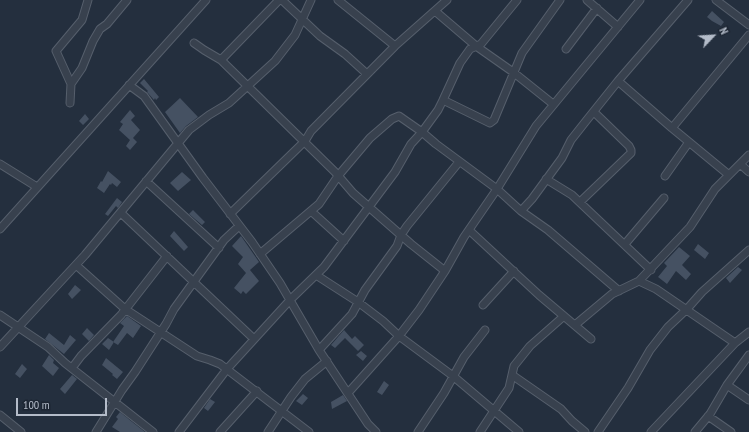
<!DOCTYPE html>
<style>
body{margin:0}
#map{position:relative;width:749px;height:432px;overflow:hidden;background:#242f3e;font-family:"PT Sans Narrow",sans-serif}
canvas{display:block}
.north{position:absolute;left:693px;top:16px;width:40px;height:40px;-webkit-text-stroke:3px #1d2633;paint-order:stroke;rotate:65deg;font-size:11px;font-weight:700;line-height:16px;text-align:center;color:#b4bcc9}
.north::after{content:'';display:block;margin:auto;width:14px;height:18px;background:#b4bcc9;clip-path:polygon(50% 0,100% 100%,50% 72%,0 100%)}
.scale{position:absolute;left:16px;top:398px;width:91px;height:18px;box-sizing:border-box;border:2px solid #b4bcc9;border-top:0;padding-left:5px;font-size:12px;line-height:14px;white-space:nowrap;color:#b4bcc9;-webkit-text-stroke:3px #1d2633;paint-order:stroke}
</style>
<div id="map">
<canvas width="749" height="432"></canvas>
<div class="north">N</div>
<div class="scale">100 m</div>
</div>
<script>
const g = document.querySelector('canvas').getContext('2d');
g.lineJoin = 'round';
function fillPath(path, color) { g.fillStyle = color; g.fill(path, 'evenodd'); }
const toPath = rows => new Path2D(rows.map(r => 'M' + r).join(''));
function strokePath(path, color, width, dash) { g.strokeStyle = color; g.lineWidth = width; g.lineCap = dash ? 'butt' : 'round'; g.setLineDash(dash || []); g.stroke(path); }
fillPath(toPath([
 [712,11,724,22,721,26,712,21,707,17],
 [144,79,159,97,156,100,155,98,154,100,147,92,148,91,140,83],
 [180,98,198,117,186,126,180,133,165,112],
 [130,110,135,116,131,120,140,130,133,138,137,142,130,150,126,146,130,140,119,130,123,124,120,122],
 [85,114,89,119,83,125,79,121],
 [108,171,121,182,117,187,112,183,111,185,110,184,104,193,97,188,101,181,102,182],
 [182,172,191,180,178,191,170,183],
 [117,198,122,202,118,208,116,206,108,216,105,214],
 [193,210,205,222,202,225,189,214],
 [174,231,188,247,184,251,170,236],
 [241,236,259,262,250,270,259,281,246,294,243,291,241,294,234,288,246,273,238,264,243,257,232,246],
 [698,244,709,253,705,259,694,250],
 [679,247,690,256,682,265,691,274,686,280,676,271,667,284,658,277,667,266,664,263],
 [738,267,742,270,730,283,726,278],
 [75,285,81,290,72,299,68,294],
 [127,316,141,326,133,338,127,333,118,345,113,342,124,326,120,323],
 [87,328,94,335,89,341,82,334],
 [344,330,352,339,355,336,364,345,358,351,345,338,335,348,331,345],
 [49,333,64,345,70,335,76,340,64,354,45,339],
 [108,338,114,342,109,350,102,344],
 [361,351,367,356,363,361,356,355],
 [49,355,54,360,53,363,59,368,53,376,42,366],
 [106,358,123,372,117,379,112,375,113,374,102,365],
 [22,364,27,369,20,378,15,374],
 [72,375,77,379,65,394,60,389],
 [384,381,389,385,382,395,377,392],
 [303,394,308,398,302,405,296,401],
 [343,395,347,401,332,409,331,402],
 [210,399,215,402,208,411,204,408],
 [120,412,131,421,145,432,120,432,112,427,118,419,116,417]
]), '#455162');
const minor = toPath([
 [282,0,320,36,345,54,367,74],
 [338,0,395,46],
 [587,0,618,27],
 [716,0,749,25],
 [435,11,476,46,513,72,553,104],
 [194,43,204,50,221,60,335,172,353,193,411,244,445,271],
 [566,49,597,8],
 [221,60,279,0],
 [618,81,672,128,729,175],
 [71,84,82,68,93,41,100,29,107,24,127,0],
 [129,85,144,96,203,178,252,242,280,283,319,350,368,424,376,432],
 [443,100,490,123,494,120,522,53,560,0],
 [70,103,71,84,56,51,82,20,88,0],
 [672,128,749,35],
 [0,164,37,187],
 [740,164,749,172],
 [665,176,689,142],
 [546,179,572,195,651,270],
 [146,181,219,248],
 [580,202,631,153,631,150,629,146,594,112],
 [311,211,344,241],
 [521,211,532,199,562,158,571,140,586,121,618,81,688,0],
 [121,213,254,339],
 [230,214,305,141,311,131,395,46,447,0],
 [0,229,206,0],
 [469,230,539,295,591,339],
 [625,244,664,198],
 [260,254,319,204,338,176,370,138,392,119,399,116,422,132,436,144,497,189,521,211,548,230,619,291],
 [76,265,125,309,197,356,210,360,220,364,309,432],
 [316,275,358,302,383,321,399,336,453,376,519,432],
 [639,281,690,227,715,189,749,155],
 [483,305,514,271],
 [0,315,48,347,65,363,153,432],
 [575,325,612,294,639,281,656,289,735,343],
 [0,347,85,255,189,130,209,115,229,103,275,61,295,35,311,0],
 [319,350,352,314,365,290,397,246,401,235,407,226,459,162],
 [72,368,81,356,121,315,167,256],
 [512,375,561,409,572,421,585,432],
 [727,385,749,400],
 [348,393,399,336,419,310,445,271,464,237,497,189,536,126,640,0],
 [0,415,21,432],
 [708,416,731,432],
 [96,432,122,390,135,372,166,324,174,309,224,240,239,226],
 [179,432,227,369,290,300,324,267,395,172,411,144,422,132,438,110,443,100,460,63,470,49,481,44,517,0],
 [220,432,257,391],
 [268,432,291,397,305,379,327,361],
 [418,432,444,393,464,357,485,330],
 [480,432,509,388,514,366,530,346,564,316],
 [598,432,628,388,650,350,668,327,687,309,702,292,749,250],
 [651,432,735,343,749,332],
 [695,432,710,414,727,385,749,355]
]);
strokePath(minor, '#565f6c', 9);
strokePath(minor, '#38414e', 7);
</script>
